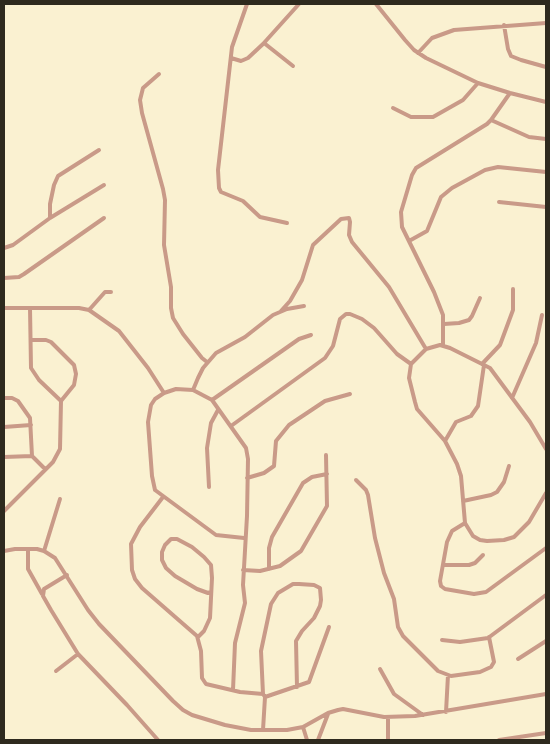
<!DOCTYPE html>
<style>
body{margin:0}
#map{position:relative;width:550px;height:744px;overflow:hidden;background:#faf1d1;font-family:Rubik,sans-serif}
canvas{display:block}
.frame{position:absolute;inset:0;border:5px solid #2e2a1e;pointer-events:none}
</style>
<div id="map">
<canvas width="550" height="744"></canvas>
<div class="frame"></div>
</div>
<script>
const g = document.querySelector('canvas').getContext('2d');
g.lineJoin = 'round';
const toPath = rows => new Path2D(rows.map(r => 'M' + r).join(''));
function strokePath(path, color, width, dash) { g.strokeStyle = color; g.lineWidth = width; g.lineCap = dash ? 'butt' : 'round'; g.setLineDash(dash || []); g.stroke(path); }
strokePath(toPath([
 [247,4,232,47,218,170,219,188,221,192,243,201,260,217,287,223],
 [376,4,405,40,414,50,426,58,478,83,510,93,546,102],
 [504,25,508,49,511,56,521,60,546,67],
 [264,43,293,66],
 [418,53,432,38,454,30,546,23],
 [231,58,241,61,248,58,263,44,299,4],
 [159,74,143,88,140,100,142,113,163,189,165,200,164,245,171,287,171,308,173,318,183,334,202,358,207,362],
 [393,108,411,117,433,117,463,100,478,83],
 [491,120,529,137,546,139],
 [499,202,546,207],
 [50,218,50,204,54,185,58,176,99,150],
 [409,241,427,231,441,197,452,188,485,170,498,167,546,172],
 [4,248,13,245,50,218,104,185],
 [4,278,19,277,24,274,104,218],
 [4,308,79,308,89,310,119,331,148,368,164,393],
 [89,310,105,292,111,292],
 [281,311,290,301,302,280,313,245,341,219,349,218,350,222,349,235,352,242,389,287,426,349],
 [444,324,459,323,469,320,472,316,480,298],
 [31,340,46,340,51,342,74,365,76,374,74,385,61,401],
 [443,345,443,315,434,292,402,227,401,212,412,175,416,168,487,124,491,120,510,93],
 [482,364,500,345,513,310,513,289],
 [193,390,198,378,203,368,216,353,245,337,273,315,287,309,304,306],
 [4,398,12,398,18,401,30,418,32,456],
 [512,398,536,343,542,315],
 [212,400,299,339,311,335],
 [231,426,325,358,333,346,340,319,346,314,350,314,362,319,374,328,397,354,411,364],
 [4,427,31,425],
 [445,441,456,422,471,416,478,406,484,365],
 [546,449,530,422,490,368,450,348,440,345,426,349,411,364,409,378,415,402,417,409,445,441,457,464,461,476,465,523,473,536,480,540,487,541,504,540,514,537,529,522,546,493],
 [4,457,32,456,45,469],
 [247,478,264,473,274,466,276,441,289,425,325,401,350,394],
 [356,480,366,490,368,495,375,538,384,573,394,599,398,627,403,636,438,671,451,676,480,672,491,667,494,662,489,637],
 [209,487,207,448,211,423,218,410],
 [163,497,140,527,131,544,132,570,135,579,142,588,197,636,201,651,202,678,206,684,240,692,263,694,265,697,263,730],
 [463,501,491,495,497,492,504,482,509,466],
 [4,511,53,462,60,449,61,401,39,380,31,368,30,308],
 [465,523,452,531,447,542,440,581,441,586,445,589,474,594,486,592,546,548],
 [28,549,28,569,42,594],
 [4,551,15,549,37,549,44,551,55,558,88,610,99,624,173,701,183,710,192,715,225,725,251,730,287,730,303,727,328,713,338,710,343,709,384,717,415,716,546,694],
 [44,551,60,499],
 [443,565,469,565,475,563,483,555],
 [269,569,269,548,272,537,303,483,312,477,327,474],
 [243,570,260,571,280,566,301,551,327,506,326,455],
 [67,575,44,589,43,596,51,610,78,654,127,705,158,740],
 [198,637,204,631,210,618,212,578,211,565,204,557,192,547,177,539,171,539,165,545,162,552,162,560,166,568,175,576,197,589,208,593,211,592],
 [442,640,460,642,488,638,546,595],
 [518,659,546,641],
 [380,669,394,694,423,715],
 [56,671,78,654],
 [233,690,235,643,245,603,243,585,247,516,248,459,246,448,212,400,193,390,176,389,164,393,155,399,151,405,148,422,152,476,155,490,216,535,244,538],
 [263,694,261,651,271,604,278,593,293,584,299,584,314,585,320,588,321,600,320,606,314,618,302,631,296,641,297,687],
 [265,697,309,682,329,627],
 [446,712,448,675],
 [303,727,307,740],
 [318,740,328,714],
 [388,740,388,718],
 [499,740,546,733]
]), '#c99a88', 4);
</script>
